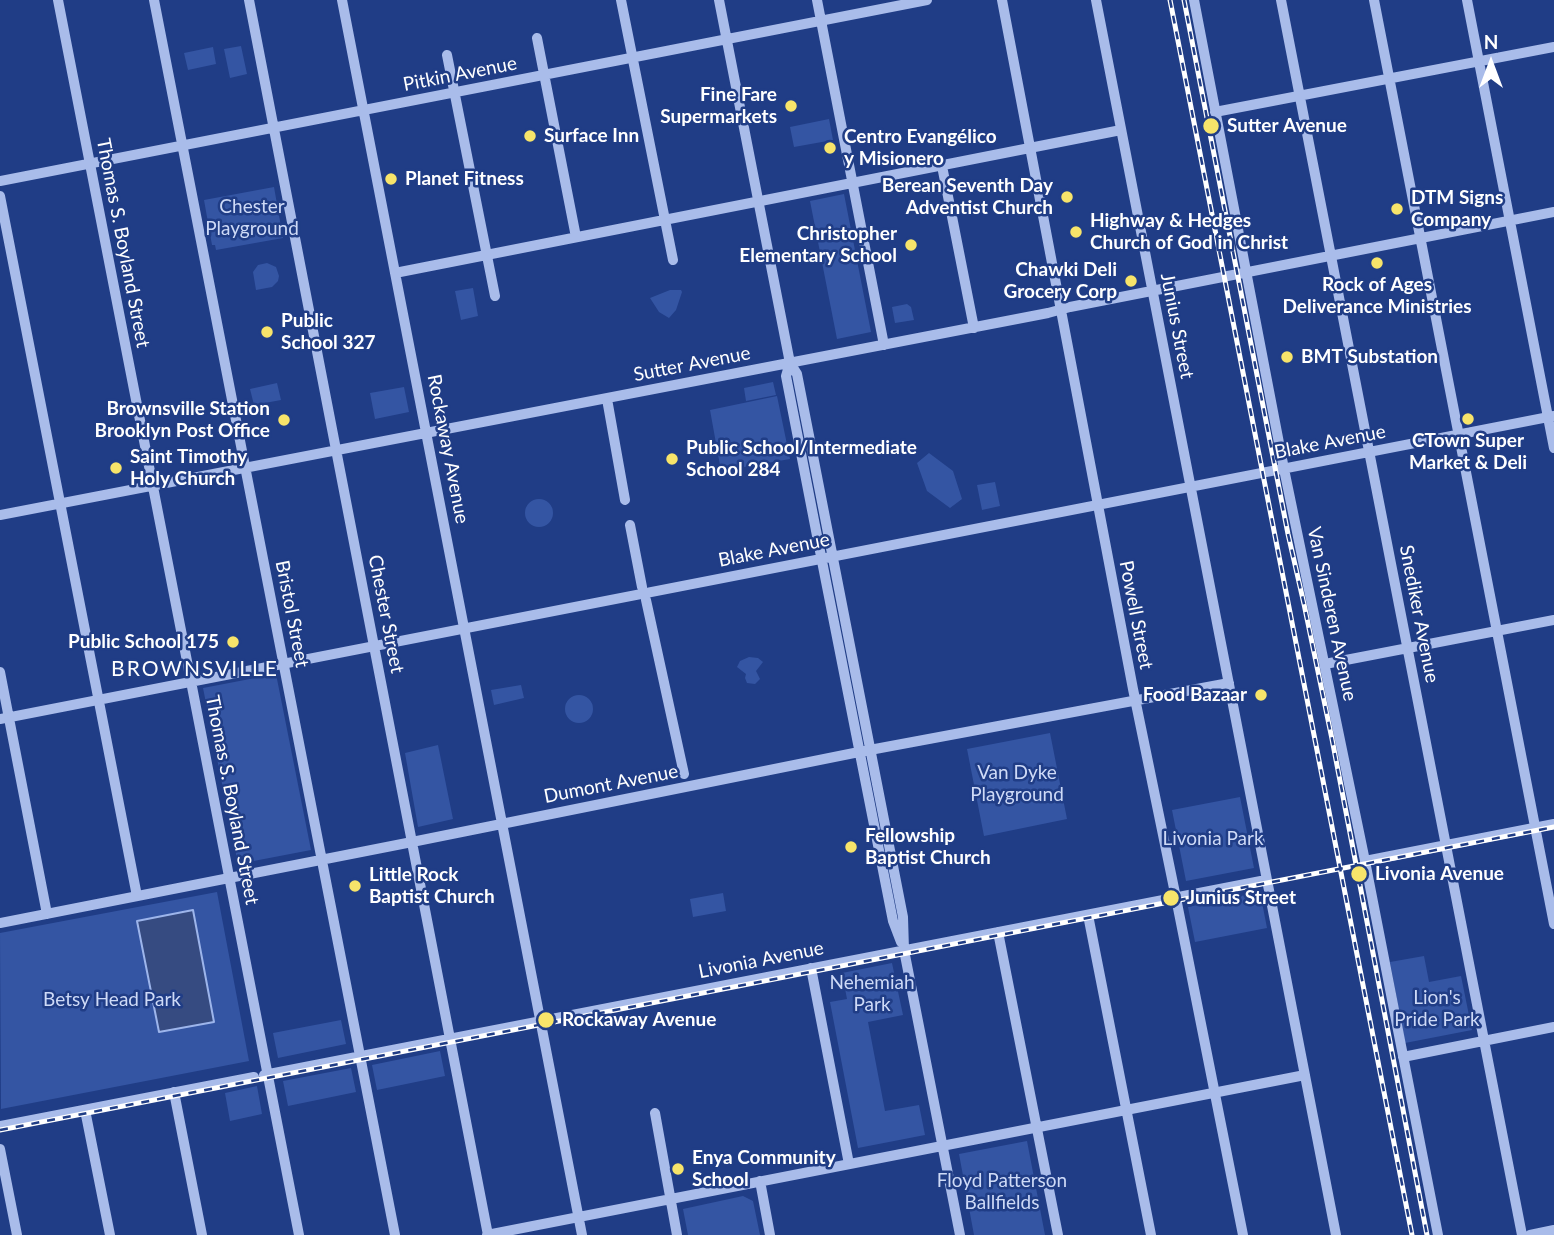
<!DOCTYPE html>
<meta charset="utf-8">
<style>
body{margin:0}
#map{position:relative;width:1554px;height:1235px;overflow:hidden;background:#203d86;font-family:Lato,sans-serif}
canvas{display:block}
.north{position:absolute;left:1456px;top:28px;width:70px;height:70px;-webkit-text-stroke:5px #203d86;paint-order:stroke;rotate:0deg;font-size:19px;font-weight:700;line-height:28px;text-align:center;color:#fff}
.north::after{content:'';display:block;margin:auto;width:24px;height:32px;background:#fff;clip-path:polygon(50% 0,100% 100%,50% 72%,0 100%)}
</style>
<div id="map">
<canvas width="1554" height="1235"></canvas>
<div class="north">N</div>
</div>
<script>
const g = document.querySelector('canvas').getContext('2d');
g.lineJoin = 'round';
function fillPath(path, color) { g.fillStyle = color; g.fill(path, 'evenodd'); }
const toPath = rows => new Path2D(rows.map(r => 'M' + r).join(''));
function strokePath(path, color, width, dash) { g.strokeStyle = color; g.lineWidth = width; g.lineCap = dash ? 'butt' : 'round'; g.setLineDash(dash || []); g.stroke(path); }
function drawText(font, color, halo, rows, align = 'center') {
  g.font = font + ' Lato,sans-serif'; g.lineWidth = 5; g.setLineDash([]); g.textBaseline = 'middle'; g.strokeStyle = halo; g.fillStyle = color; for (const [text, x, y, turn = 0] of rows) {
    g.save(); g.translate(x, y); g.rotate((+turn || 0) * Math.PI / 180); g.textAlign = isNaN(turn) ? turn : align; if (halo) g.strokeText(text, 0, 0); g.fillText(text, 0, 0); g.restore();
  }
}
fillPath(toPath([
 [241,46,247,74,230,78,224,49],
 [213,47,216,64,188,70,184,53],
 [829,119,833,140,794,147,790,127],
 [274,187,283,238,216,250,215,245,212,245,204,200],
 [844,194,871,332,837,339,810,201],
 [267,263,276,267,279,276,278,281,272,287,256,290,253,272,258,265],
 [473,288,478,316,461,320,455,291],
 [670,290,681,290,682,292,676,310,669,318,659,312,650,298],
 [907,304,911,307,914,320,895,323,892,307],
 [773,382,776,395,746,401,744,388],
 [277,383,281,400,254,405,250,389],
 [404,387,409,412,375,419,370,393],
 [777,396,790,459,721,471,710,410],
 [929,453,953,471,962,499,950,508,927,491,917,463],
 [995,482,1000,506,982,510,977,485],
 '525 513a14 14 0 1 1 28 0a14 14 0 1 1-28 0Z',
 [749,657,758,658,763,662,756,671,760,679,755,684,747,683,745,678,746,674,737,667,740,661],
 [276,674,311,850,238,864,203,688],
 [521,685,524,698,494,705,491,690],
 '565 709a14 14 0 1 1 28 0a14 14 0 1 1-28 0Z',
 [1050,733,1067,819,984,836,967,749],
 [438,745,453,819,418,827,405,753],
 [1240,797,1254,868,1186,881,1172,810],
 [217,892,249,1061,1,1109,0,933],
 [1260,892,1267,928,1195,942,1188,907],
 [723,893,726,911,693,917,690,899],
 [1424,956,1429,982,1461,976,1472,1030,1405,1043,1390,962],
 [892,963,903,1015,868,1022,885,1111,919,1105,925,1135,858,1148,830,1002,847,999,842,973],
 [341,1020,346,1044,278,1058,273,1033],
 [440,1051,445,1076,377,1090,372,1065],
 [351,1068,356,1092,288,1106,283,1081],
 [257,1086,262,1114,230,1121,225,1093],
 [1027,1141,1045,1235,974,1235,959,1154],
 [743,1196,753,1201,760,1235,688,1235,683,1209]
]), '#3455a3');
const water = toPath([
 [193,910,214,1022,159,1032,137,921,193,910]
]);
fillPath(water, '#364b81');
strokePath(water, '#9db5eb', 2);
strokePath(toPath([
 [58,0,299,1235],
 [154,0,395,1235],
 [249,0,488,1235],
 [342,0,582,1235],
 [621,0,673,260],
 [719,0,790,363,797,374,903,917,904,950,960,1235],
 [817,0,884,345],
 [1002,0,1133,689,1176,898,1243,1235],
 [1096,0,1336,1235],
 [1194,0,1284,469,1365,861,1438,1235],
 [1281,0,1522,1235],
 [1374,0,1554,924],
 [1467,0,1554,448],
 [537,38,576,237],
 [447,55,495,296],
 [1215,112,1554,47],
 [942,166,974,328],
 [0,181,927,0],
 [0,196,137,896],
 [395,273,1121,130],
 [790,363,786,376,819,546,893,921,901,942],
 [607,399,625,500],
 [0,515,1048,313,1070,307,1554,212],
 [630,525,642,587],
 [646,600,684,774],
 [1325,664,1554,620],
 [0,672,47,914],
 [0,719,1554,416],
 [1365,861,1554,824],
 [1088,915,1151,1235],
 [0,923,412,842,859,752,1229,683],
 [998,932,1058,1235],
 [811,968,849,1164],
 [1403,1057,1554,1027],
 [264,1075,1266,880],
 [174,1092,202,1235],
 [85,1110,110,1235],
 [655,1113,677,1235],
 [0,1126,254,1077],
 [0,1149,17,1235],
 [760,1181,770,1235],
 [487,1235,1305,1075],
 [1530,1235,1554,1230]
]), '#a9bcea', 10);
const rail = toPath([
 [1170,0,1412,1235],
 [1184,0,1288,534,1304,604,1332,739,1427,1235],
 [0,1130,1554,827]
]);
strokePath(rail, '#fff', 5);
strokePath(rail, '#203d86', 2.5, [8]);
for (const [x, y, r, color] of [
 [791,106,7,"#f7e46a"],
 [1211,126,9,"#f7e46a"],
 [530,136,7,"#f7e46a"],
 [830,148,7,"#f7e46a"],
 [391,179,7,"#f7e46a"],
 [1067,197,7,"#f7e46a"],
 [1397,209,7,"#f7e46a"],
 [1076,232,7,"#f7e46a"],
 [911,245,7,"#f7e46a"],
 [1377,263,7,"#f7e46a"],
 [1131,281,7,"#f7e46a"],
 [267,332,7,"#f7e46a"],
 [1287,357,7,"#f7e46a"],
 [1468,419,7,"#f7e46a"],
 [284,420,7,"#f7e46a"],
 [672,459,7,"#f7e46a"],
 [116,468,7,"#f7e46a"],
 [233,642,7,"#f7e46a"],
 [1261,695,7,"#f7e46a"],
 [851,847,7,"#f7e46a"],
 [1359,874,9,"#f7e46a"],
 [355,886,7,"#f7e46a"],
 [1171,898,9,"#f7e46a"],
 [546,1020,9,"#f7e46a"],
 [678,1169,7,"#f7e46a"]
]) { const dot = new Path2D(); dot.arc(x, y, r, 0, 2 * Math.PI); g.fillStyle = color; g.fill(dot); strokePath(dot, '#203d86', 2.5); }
drawText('19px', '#fff', '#203d86', [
 ["Pitkin Avenue",460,74,-11],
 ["Thomas S. Boyland Street",123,243,79],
 ["Junius Street",1177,326,79],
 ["Sutter Avenue",692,364,-11],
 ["Blake Avenue",1330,442,-11],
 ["Rockaway Avenue",448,449,79],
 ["Blake Avenue",774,550,-11],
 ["Bristol Street",292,614,79],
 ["Chester Street",386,614,79],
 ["Van Sinderen Avenue",1332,614,78],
 ["Snediker Avenue",1419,614,79],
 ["Powell Street",1136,615,79],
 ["Dumont Avenue",611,784,-11],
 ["Thomas S. Boyland Street",232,800,79],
 ["Livonia Avenue",761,960,-11]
]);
drawText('bold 19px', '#fff', '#203d86', [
 ["Fine Fare",777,95,"right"],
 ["Supermarkets",777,117,"right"],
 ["Sutter Avenue",1227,126],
 ["Surface Inn",544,136],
 ["Centro Evangélico",844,137],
 ["y Misionero",844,159],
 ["Planet Fitness",405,179],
 ["Berean Seventh Day",1053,186,"right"],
 ["Adventist Church",1053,208,"right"],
 ["DTM Signs",1411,198],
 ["Company",1411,220],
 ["Highway & Hedges",1090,221],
 ["Church of God in Christ",1090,243],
 ["Christopher",897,234,"right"],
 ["Elementary School",897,256,"right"],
 ["Chawki Deli",1117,270,"right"],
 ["Grocery Corp",1117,292,"right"],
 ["Rock of Ages",1377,285,"center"],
 ["Deliverance Ministries",1377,307,"center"],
 ["Public",281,321],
 ["School 327",281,343],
 ["BMT Substation",1301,357],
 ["Brownsville Station",270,409,"right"],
 ["Brooklyn Post Office",270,431,"right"],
 ["CTown Super",1468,441,"center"],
 ["Market & Deli",1468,463,"center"],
 ["Public School/Intermediate",686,448],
 ["School 284",686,470],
 ["Saint Timothy",130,457],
 ["Holy Church",130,479],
 ["Public School 175",219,642,"right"],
 ["Food Bazaar",1247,695,"right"],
 ["Fellowship",865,836],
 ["Baptist Church",865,858],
 ["Livonia Avenue",1375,874],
 ["Little Rock",369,875],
 ["Baptist Church",369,897],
 ["Junius Street",1187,898],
 ["Rockaway Avenue",562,1020],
 ["Enya Community",692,1158],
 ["School",692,1180]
], 'left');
drawText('19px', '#cedaf7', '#203d86', [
 ["Chester",252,207],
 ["Playground",252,229],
 ["Van Dyke",1017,773],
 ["Playground",1017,795],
 ["Livonia Park",1213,839],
 ["Nehemiah",872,983],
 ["Park",872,1005],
 ["Lion's",1437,998],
 ["Pride Park",1437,1020],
 ["Betsy Head Park",112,1000],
 ["Floyd Patterson",1002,1181],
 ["Ballfields",1002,1203]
]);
g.letterSpacing = '2px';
drawText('21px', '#fff', '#203d86', [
 ["BROWNSVILLE",195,669]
]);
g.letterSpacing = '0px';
</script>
